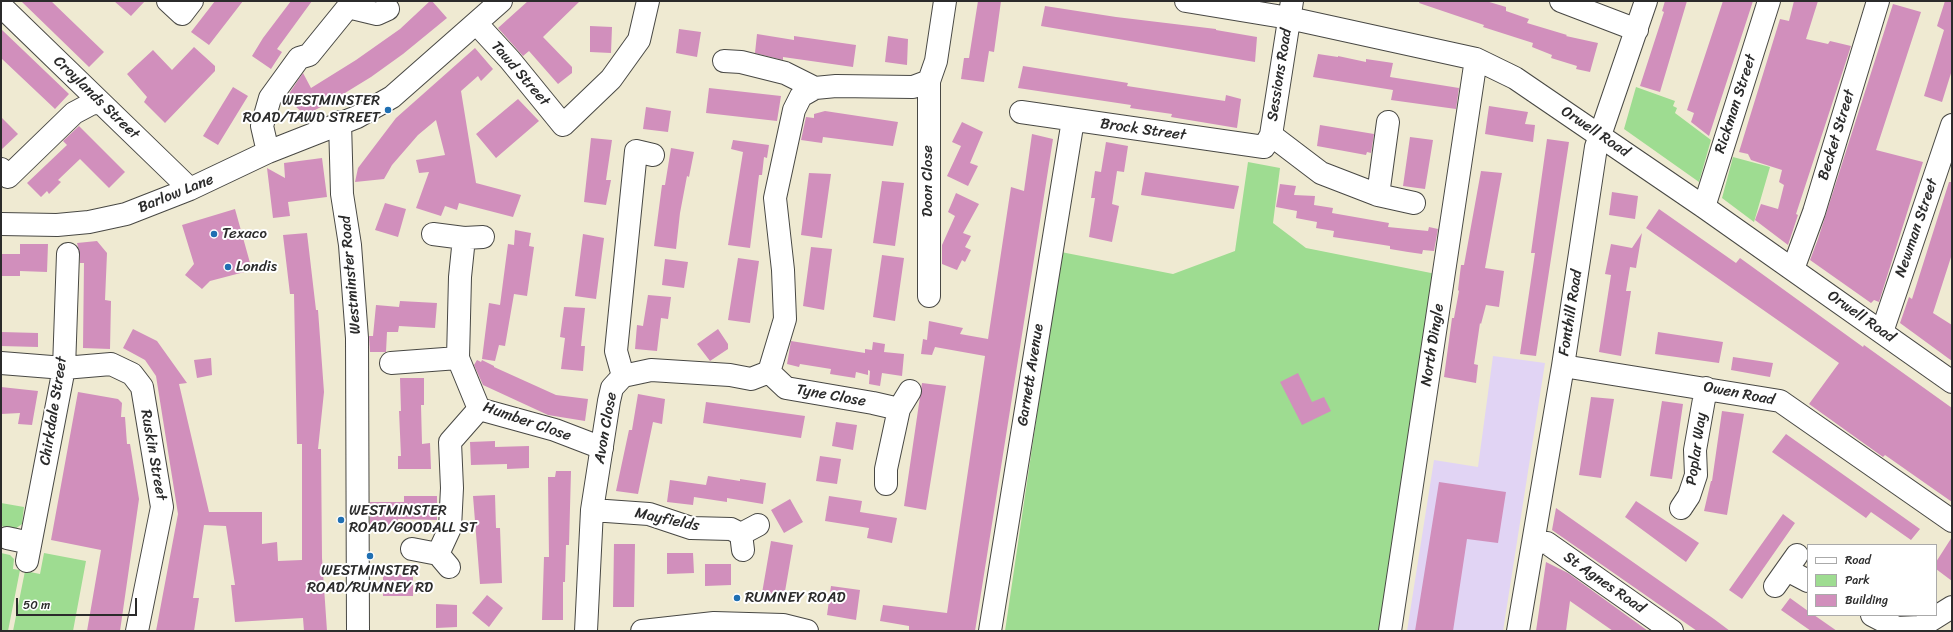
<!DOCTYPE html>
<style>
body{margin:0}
#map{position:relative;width:1953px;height:632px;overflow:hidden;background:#efead2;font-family:Sriracha,sans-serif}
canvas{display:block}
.frame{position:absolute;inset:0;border:2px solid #2b2b2b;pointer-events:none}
.legend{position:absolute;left:1807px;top:544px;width:130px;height:72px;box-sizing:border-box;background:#fff;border:1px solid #aaa;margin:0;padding:5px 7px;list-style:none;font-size:12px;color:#2b2b2b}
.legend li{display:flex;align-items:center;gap:8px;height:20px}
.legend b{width:20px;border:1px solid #aaa}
.scale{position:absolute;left:16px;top:598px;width:121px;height:18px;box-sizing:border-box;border:2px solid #2b2b2b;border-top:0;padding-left:5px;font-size:12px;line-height:14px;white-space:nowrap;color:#2b2b2b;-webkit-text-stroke:3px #fff;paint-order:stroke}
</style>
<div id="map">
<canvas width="1953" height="632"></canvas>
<div class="frame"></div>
<ul class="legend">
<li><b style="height:5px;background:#fff"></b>Road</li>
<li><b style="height:11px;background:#9edc91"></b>Park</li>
<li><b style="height:11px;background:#d18fbc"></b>Building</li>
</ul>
<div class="scale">50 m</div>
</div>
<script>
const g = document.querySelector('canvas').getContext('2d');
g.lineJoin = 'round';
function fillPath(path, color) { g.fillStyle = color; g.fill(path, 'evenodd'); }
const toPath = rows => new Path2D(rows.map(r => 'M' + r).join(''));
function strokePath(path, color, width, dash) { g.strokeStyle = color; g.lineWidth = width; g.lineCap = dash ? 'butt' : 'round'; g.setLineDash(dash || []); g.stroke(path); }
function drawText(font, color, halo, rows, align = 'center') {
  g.font = font + ' Sriracha,sans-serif'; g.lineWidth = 4; g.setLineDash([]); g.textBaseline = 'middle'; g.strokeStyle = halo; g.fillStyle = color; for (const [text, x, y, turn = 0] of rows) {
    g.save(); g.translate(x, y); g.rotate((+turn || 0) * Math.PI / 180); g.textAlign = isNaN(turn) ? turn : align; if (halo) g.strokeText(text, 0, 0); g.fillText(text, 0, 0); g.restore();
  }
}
fillPath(toPath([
 [1493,356,1545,363,1503,631,1407,631,1434,460,1478,467]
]), '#e1d4f4');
fillPath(toPath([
 [1636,87,1675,101,1673,106,1677,108,1675,113,1711,140,1699,182,1624,129],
 [1733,157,1770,167,1754,222,1722,198],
 [1248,162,1280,168,1273,223,1306,248,1436,274,1380,631,1005,631,1061,252,1173,274,1235,251],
 [1,503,24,507,22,524,15,529,1,526],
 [1,553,10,555,14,559,13,569,20,570,8,631,1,631],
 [44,553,86,561,73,631,13,631,25,571,40,574]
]), '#9edc91');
fillPath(toPath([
 [21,1,51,1,104,52,89,67],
 [114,1,145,1,131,16],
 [215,1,243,1,209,45,191,32],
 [291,1,312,1,277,49,282,52,271,69,252,56,263,38],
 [430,1,432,1,447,18,403,54,371,77,327,104,305,115,286,98,303,73,311,88,356,60,400,29],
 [528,1,580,1,543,37,572,67,572,73,558,84,529,51,523,56,498,28],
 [978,1,1001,1,994,52,989,51,984,82,961,79,964,58,969,58],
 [1420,1,1486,1,1506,7,1506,11,1529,19,1527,23,1567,35,1566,36,1598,43,1590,72,1576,69,1577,66,1551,58,1552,55,1532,47,1533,43,1483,27,1484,25,1419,3],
 [1665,1,1687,1,1660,92,1640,86,1664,12,1662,11],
 [1723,1,1753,1,1709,136,1691,122,1694,113,1687,110],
 [1794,1,1818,1,1806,39,1828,44,1830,41,1851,46,1796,214,1798,215,1788,245,1755,220,1761,204,1778,209,1784,185,1779,182,1782,170,1751,160,1748,154,1739,152,1780,19,1789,21],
 [1945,1,1952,1,1952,70,1942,102,1924,96,1944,30,1937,26],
 [1893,4,1921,12,1876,150,1923,162,1879,302,1874,300,1871,303,1810,260,1818,239],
 [1045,6,1116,17,1216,29,1216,30,1257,37,1255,62,1041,26],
 [590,26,612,27,611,53,590,52],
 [1,29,69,94,55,109,1,58],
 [679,29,701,32,697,57,676,53],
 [757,34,794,40,794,36,856,45,853,67,783,57,783,60,755,53],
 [888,36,908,39,907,65,885,62],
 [194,47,215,66,215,71,165,123,144,102,147,97,127,74,153,50,172,70],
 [475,48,493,69,481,81,478,76,461,91,476,183,521,195,513,217,459,203,457,210,445,206,441,216,416,208,429,172,419,173,416,160,445,155,436,120,418,135,392,165,384,179,355,182,358,168,396,118],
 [1318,54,1338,57,1338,56,1366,62,1366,59,1393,63,1390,77,1459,88,1456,109,1391,100,1393,90,1313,77],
 [1023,66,1128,83,1127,86,1225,101,1226,95,1241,99,1237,128,1171,117,1172,114,1130,108,1131,105,1018,88],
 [233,87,248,96,218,145,203,136],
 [709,88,781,96,777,121,706,113],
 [518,99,539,121,496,158,476,134],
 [1489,106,1528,112,1525,124,1535,125,1533,142,1485,134],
 [646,107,671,111,668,132,643,129],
 [825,111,898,122,893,146,823,137,822,143,801,140,806,117,814,118,814,114],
 [1,117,18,134,1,150],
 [962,122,983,132,970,163,978,166,968,186,947,176,961,146,952,142],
 [1320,125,1374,134,1371,153,1367,152,1366,155,1317,146],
 [79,126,125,172,109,188,80,159,58,180,61,182,49,194,47,191,41,197,27,183,67,145,63,141],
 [1032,134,1053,139,975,631,909,631,909,626,880,621,883,605,947,613,985,356,935,347,932,355,921,354,923,339,927,340,929,321,963,328,960,334,988,339,1011,187,1024,191],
 [1410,137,1433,140,1425,189,1403,186],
 [591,138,612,140,606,180,611,180,606,205,584,202],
 [1547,139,1569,142,1536,356,1520,354,1535,253,1531,253],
 [733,140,769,145,767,158,764,157,762,175,759,175,750,248,728,245,743,152,731,149],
 [1106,142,1128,146,1124,172,1117,171,1112,204,1119,206,1112,242,1089,237,1095,198,1091,198,1095,171,1101,172],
 [671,148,694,152,689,177,687,176,680,213,676,249,654,246,662,185,665,185],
 [322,158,327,197,288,202,290,216,273,218,267,168,285,178,284,163],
 [1481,171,1502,173,1485,268,1504,271,1499,307,1486,305,1481,324,1480,323,1474,364,1478,365,1476,383,1444,377,1452,318,1454,318,1459,291,1458,290,1461,265,1464,265],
 [1145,172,1239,186,1234,209,1141,195],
 [809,173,831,174,822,238,801,235],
 [882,181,904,183,895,246,873,243],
 [1949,182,1952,182,1952,254,1933,313,1952,325,1952,361,1900,323,1909,297,1912,299],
 [1280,184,1296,186,1294,195,1315,196,1314,205,1333,208,1332,213,1389,223,1388,227,1428,231,1429,227,1438,229,1434,251,1423,250,1422,254,1408,252,1390,249,1390,246,1333,237,1334,231,1316,228,1317,222,1296,218,1297,211,1276,207],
 [1612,192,1638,196,1635,219,1609,215],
 [956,193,979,204,963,233,971,236,965,247,971,250,965,262,962,260,957,270,942,264,942,245,955,216,948,212],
 [385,203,406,209,398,237,375,230],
 [235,209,252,270,210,281,202,289,185,275,194,264,182,225],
 [1659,209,1736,263,1740,258,1863,347,1864,345,1952,408,1952,502,1885,455,1883,457,1809,404,1839,363,1646,228],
 [515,230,531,233,529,246,534,247,527,296,514,294,505,346,499,345,495,361,482,359,489,303,500,305,508,244,514,245],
 [307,233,316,310,318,310,324,392,318,449,321,449,322,558,327,631,304,631,303,618,235,622,231,585,235,585,226,526,204,525,193,598,199,598,194,631,156,631,178,514,156,376,145,360,123,348,133,329,157,341,187,383,179,384,209,512,262,512,262,544,277,542,278,561,302,560,302,444,297,444,294,294,290,294,283,235],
 [1642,233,1636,268,1630,267,1626,291,1631,291,1621,356,1599,352,1611,275,1605,274,1611,244,1632,248],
 [583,234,604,238,596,299,575,296],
 [97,241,107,253,105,300,111,301,110,349,83,348,84,263,80,263,80,254,77,243],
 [20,244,48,244,47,272,20,271,20,276,1,276,1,254,20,254],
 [811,247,832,249,824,310,803,306],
 [882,255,904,258,895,321,873,317],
 [738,258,759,261,750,323,728,320],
 [665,259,688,262,684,288,662,285],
 [648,295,671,297,668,319,661,318,657,351,635,349,637,325,643,326],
 [400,301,437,303,435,328,399,326,398,332,387,332,386,352,370,352,369,336,373,336,376,305,399,307],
 [564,307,585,308,581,346,585,346,583,371,561,369,565,338,560,337],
 [718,329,728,344,728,349,710,361,697,344],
 [1,332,38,333,38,347,1,346],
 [1658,332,1723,342,1719,363,1655,354],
 [791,341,865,353,865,349,872,350,873,342,885,344,884,352,904,354,902,376,882,373,880,386,869,384,870,371,868,370,868,375,856,372,855,378,830,374,831,369,800,364,799,367,787,364],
 [1733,357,1773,363,1770,377,1731,370],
 [211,358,212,375,197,378,194,360],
 [477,360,481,362,482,360,494,366,494,367,556,395,588,399,585,421,548,415,483,385,474,365],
 [1298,373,1312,402,1324,397,1331,411,1302,425,1280,382],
 [400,378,424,378,424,405,421,405,422,444,430,443,431,469,398,469,398,456,401,456,399,411,401,411],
 [922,383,946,386,926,510,904,506],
 [1,387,38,391,32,425,18,424,20,413,1,414],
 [78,392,118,399,122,403,121,417,125,417,127,444,130,444,139,499,120,631,87,631,101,550,51,540],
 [638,394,665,399,662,424,653,422,638,494,616,491,629,430,632,430],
 [1591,397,1614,399,1601,478,1579,475],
 [1662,401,1683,404,1672,479,1650,476],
 [706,402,805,416,801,438,703,423],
 [1722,411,1744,414,1727,515,1704,511,1711,481,1712,481],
 [836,422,857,425,853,450,832,446],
 [1786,434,1920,529,1911,540,1871,512,1866,518,1772,452],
 [495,441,495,447,529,446,529,468,507,469,507,464,471,465,470,442],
 [820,456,841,459,837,484,816,481],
 [556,471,571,471,569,545,566,545,565,582,563,582,563,620,542,620,544,557,549,557,548,477,555,477],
 [708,476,740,481,740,479,766,483,763,504,727,498,727,502,694,497,693,505,667,502,670,480,706,485],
 [1439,482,1506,492,1498,543,1467,539,1453,631,1415,631],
 [495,495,496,528,500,528,502,583,480,584,473,496],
 [404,496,437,496,437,520,398,519,398,525,370,525,370,502,404,502],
 [829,496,862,501,860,512,897,518,892,543,867,538,869,528,825,521],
 [790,499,803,522,784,533,771,510],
 [1636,501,1699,543,1686,562,1625,517],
 [1556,508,1714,619,1730,631,1697,631,1552,530],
 [1783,514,1795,523,1742,599,1729,590],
 [1952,537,1952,581,1936,569,1936,562],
 [771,541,793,545,783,603,761,599],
 [614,544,635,544,634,607,613,607],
 [667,553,693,553,694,573,667,574],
 [1546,562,1568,573,1648,631,1613,631,1570,601,1566,631,1536,631],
 [705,564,731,564,731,585,705,586],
 [413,574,413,596,383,596,383,575],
 [831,586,860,590,856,620,827,615],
 [487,595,503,608,489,627,472,613],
 [1790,598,1808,611,1808,615,1814,615,1837,631,1811,631,1781,610],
 [436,604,457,605,457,627,436,628]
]), '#d18fbc');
const minor = toPath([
 [168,1,182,14,192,1],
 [1186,1,1289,18,1476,59,1515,78,1704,207,1952,382],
 [1561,1,1637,30],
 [1,6,190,189],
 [476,23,510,60,563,125,611,79,639,40,648,1],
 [724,61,741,62,785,73,815,88],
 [929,81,929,296],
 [1021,112,1264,147,1271,135,1292,1],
 [340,122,342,194,350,245,357,338,358,631],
 [1271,135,1321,173,1378,195,1414,203],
 [268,152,262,126,270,98,299,58,309,55,348,7,377,14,388,9],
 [1,169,8,177,74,113,91,104,100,102],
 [1378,195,1388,122],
 [1704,207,1769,1],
 [1,224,57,225,89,222,126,214,190,189,268,152,357,117,392,97,501,1],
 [433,234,464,238,483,237],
 [464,238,460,277,458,358,479,409,555,430,602,448],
 [1793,269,1814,212,1878,1],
 [1882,332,1952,125],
 [1,363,64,368,111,364,132,374,142,387,162,507,137,631],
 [391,363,458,358],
 [1563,366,1780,401,1952,521],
 [769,372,786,388,873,403,899,409,910,391],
 [623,376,651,370,730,375,751,379,769,372,785,319,783,270,775,198,794,110,801,96,815,88,836,86,913,87,929,81,936,61,945,1],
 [886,484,886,469,899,409],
 [1681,508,1689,496,1696,475,1695,450,1706,388],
 [592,510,649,514,691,528,731,529,741,534],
 [7,538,30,543],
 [1534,542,1547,543,1672,631],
 [412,549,438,554,449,567],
 [743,550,741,534,758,525],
 [438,554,450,528,452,488,450,442,479,409],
 [27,561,64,368,68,254],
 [1787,570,1808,581],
 [1775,586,1797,555],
 [1872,615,1897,628,1920,627,1952,607],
 [586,631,592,510,609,401,612,388,623,376,616,351,636,151,653,155],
 [642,631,714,623,783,625,807,631],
 [990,631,1073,120],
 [1390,631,1476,59],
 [1518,631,1563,366,1596,147,1646,1]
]);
strokePath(minor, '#484844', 24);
strokePath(minor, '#fff', 22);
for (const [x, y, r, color] of [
 [388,110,4,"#1f6fb2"],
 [214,234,4,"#1f6fb2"],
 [228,267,4,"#1f6fb2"],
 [341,520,4,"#1f6fb2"],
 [370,556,4,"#1f6fb2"],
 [737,598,4,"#1f6fb2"]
]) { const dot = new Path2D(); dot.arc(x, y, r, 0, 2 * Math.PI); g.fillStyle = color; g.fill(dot); strokePath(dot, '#fff', 1.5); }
drawText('15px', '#2b2b2b', '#fff', [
 ["Tawd Street",520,74,49],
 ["Sessions Road",1280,75,-81],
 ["Croylands Street",96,98,44],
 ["Rickman Street",1736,104,-72],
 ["Brock Street",1143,130,8],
 ["Orwell Road",1595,132,34],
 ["Becket Street",1837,135,-73],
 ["Doon Close",928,181,-90],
 ["Barlow Lane",176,194,-22],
 ["Newman Street",1917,228,-71],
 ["Westminster Road",351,275,-95],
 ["Fonthill Road",1571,313,-81],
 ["Orwell Road",1861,317,35],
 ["North Dingle",1433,345,-81],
 ["Garnett Avenue",1031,375,-81],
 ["Owen Road",1739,394,11],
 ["Tyne Close",831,396,10],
 ["Chirkdale Street",54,411,-81],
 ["Humber Close",527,422,19],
 ["Avon Close",606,428,-80],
 ["Poplar Way",1697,449,-82],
 ["Ruskin Street",153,455,80],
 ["Mayfields",667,520,12],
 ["St Agnes Road",1604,583,35]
]);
drawText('15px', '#2b2b2b', '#fff', [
 ["WESTMINSTER",380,101,"right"],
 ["ROAD/TAWD STREET",380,118,"right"],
 ["Texaco",222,234],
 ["Londis",236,267],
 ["WESTMINSTER",349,511],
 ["ROAD/GOODALL ST",349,528],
 ["WESTMINSTER",370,571,"center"],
 ["ROAD/RUMNEY RD",370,588,"center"],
 ["RUMNEY ROAD",745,598]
], 'left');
</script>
